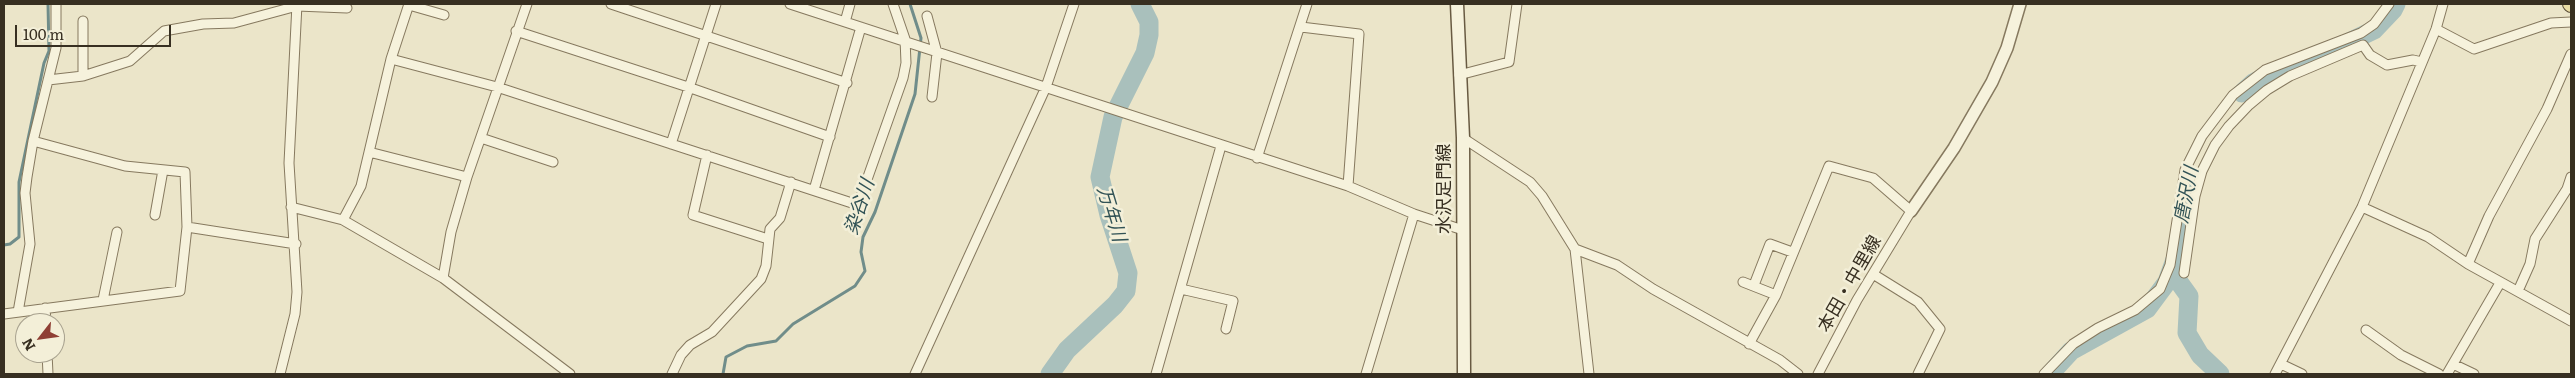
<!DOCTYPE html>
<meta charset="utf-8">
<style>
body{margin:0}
#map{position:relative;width:2575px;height:378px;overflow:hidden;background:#ebe5c9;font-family:Literata,serif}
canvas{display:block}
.frame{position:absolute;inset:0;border:5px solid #372f21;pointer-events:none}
.north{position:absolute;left:15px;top:313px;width:50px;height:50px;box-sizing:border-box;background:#f3efd8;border:1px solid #a8a28f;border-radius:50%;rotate:240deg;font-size:14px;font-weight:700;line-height:20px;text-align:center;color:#372f21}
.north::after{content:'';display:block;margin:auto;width:18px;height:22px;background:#8f3f34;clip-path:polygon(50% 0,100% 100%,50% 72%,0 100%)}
.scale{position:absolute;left:15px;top:25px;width:156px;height:22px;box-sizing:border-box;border:2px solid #372f21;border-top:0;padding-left:6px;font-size:15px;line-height:18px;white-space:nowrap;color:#372f21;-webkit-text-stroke:4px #f3efd8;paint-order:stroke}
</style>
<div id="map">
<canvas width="2575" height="378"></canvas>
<div class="frame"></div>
<div class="north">N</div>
<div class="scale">100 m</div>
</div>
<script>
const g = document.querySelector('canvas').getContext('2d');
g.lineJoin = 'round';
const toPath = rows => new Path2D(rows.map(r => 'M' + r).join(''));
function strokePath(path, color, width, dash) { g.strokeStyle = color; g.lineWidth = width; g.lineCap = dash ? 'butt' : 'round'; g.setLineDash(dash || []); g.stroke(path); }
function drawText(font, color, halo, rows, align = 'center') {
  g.font = font + ' Literata,"Noto Sans JP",serif'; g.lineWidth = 5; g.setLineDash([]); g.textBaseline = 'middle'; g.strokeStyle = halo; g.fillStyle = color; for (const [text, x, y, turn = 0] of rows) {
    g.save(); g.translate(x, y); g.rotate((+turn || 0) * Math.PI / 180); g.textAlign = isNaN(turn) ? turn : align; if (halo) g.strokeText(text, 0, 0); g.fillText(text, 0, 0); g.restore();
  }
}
strokePath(toPath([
 [4,245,10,244,19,237,19,182,44,63,49,51,48,4],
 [723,374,726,357,747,346,776,341,793,324,855,286,865,271,861,252,863,237,875,212,915,94,921,38,910,4]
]), '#708d8a', 3);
strokePath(toPath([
 [2242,93,2253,83,2278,70,2347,43,2374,30,2393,10,2396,4],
 [2171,271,2189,296,2187,333,2200,355,2220,374],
 [1050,374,1067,350,1115,305,1126,291,1128,273,1109,215,1100,177,1113,117,1145,53,1149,35,1149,22,1140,4],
 [2050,374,2071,351,2147,309,2167,282,2177,254,2186,190]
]), '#a9c0bc', 19);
const minor = toPath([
 [611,4,847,83],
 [790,4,1348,186,1414,214,1463,230],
 [409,5,444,15],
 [927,16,937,53,932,97],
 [83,21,83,76],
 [845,22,850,4],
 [1301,27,1359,34,1348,186],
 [2436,29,2474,49,2551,23,2571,22],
 [516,31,688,87,830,137],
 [391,59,497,87,858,205,903,78,906,63,905,39,893,4],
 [1459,75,1509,62,1517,4],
 [48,80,83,76,130,61,164,31,203,24,234,23,297,6,347,8],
 [481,138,553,162],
 [1463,138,1530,182,1542,196,1575,249,1617,265,1653,289,1780,360,1798,374],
 [671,144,716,4],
 [369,152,467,177],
 [707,155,693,215,768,239],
 [1257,158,1307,4],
 [814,190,861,27],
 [291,207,343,220,443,278,570,374],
 [2362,207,2428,237,2468,264,2571,321],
 [155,215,163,170],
 [343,220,361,186,391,59,409,4],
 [187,227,296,244],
 [1575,249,1589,374],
 [2468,264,2489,216,2547,109,2571,54],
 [2184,273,2195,196,2202,171,2215,145,2229,126,2249,105,2267,90,2290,76,2363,45,2370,55,2387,65,2413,60,2422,62],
 [1873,274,1918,302,1940,329,1918,374],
 [443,278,451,232,467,177,527,4],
 [1743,282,1776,295],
 [1754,285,1770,244,1792,252],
 [1181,289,1233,301,1226,329],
 [2518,291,2530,264,2535,239,2567,189,2571,177],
 [103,300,117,232],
 [45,308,46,323],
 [18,312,30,244,25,193,27,177,33,141,56,48,56,4],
 [4,314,180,291,187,227,185,172,125,166,33,141],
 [2366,330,2401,355,2439,374],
 [1749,344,1776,295,1829,166,1873,178,1911,211,1857,300,1818,374],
 [47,353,48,374],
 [2281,364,2302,374],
 [2453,364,2474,374],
 [280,374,295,314,297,292,289,163,297,4],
 [672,374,681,355,690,345,712,332,761,279,766,266,770,229,780,218,791,182],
 [915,374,1046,87,1074,4],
 [1156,374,1221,146],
 [1366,374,1414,214],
 [2044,374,2073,344,2098,328,2135,310,2160,289,2170,265,2185,170,2202,136,2233,95,2265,70,2361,33,2374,24,2389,4],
 [2275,374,2362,207,2436,29,2443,4],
 [2447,374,2500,283]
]);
const tertiary = toPath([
 [1911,211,1954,148,1992,82,2007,48,2020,4]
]);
const secondary = toPath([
 [1457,4,1463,138,1464,374]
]);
const primary = toPath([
 [2570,4,2571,5]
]);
strokePath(minor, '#86795f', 11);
strokePath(tertiary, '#86795f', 14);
strokePath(secondary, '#685a42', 15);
strokePath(primary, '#544733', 16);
strokePath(minor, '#f6f2dc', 9);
strokePath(tertiary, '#f6f2dc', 11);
strokePath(secondary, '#f6f2dc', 12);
strokePath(primary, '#eadda5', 14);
drawText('18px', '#372f21', '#f3efd8', [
 ["水沢足門線",1445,189,-90],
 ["本田・中里線",1850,284,-60]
]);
drawText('italic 19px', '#325356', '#f3efd8', [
 ["唐沢川",2187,195,-79],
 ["染谷川",860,207,-72],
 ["万年川",1111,214,73]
]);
</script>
